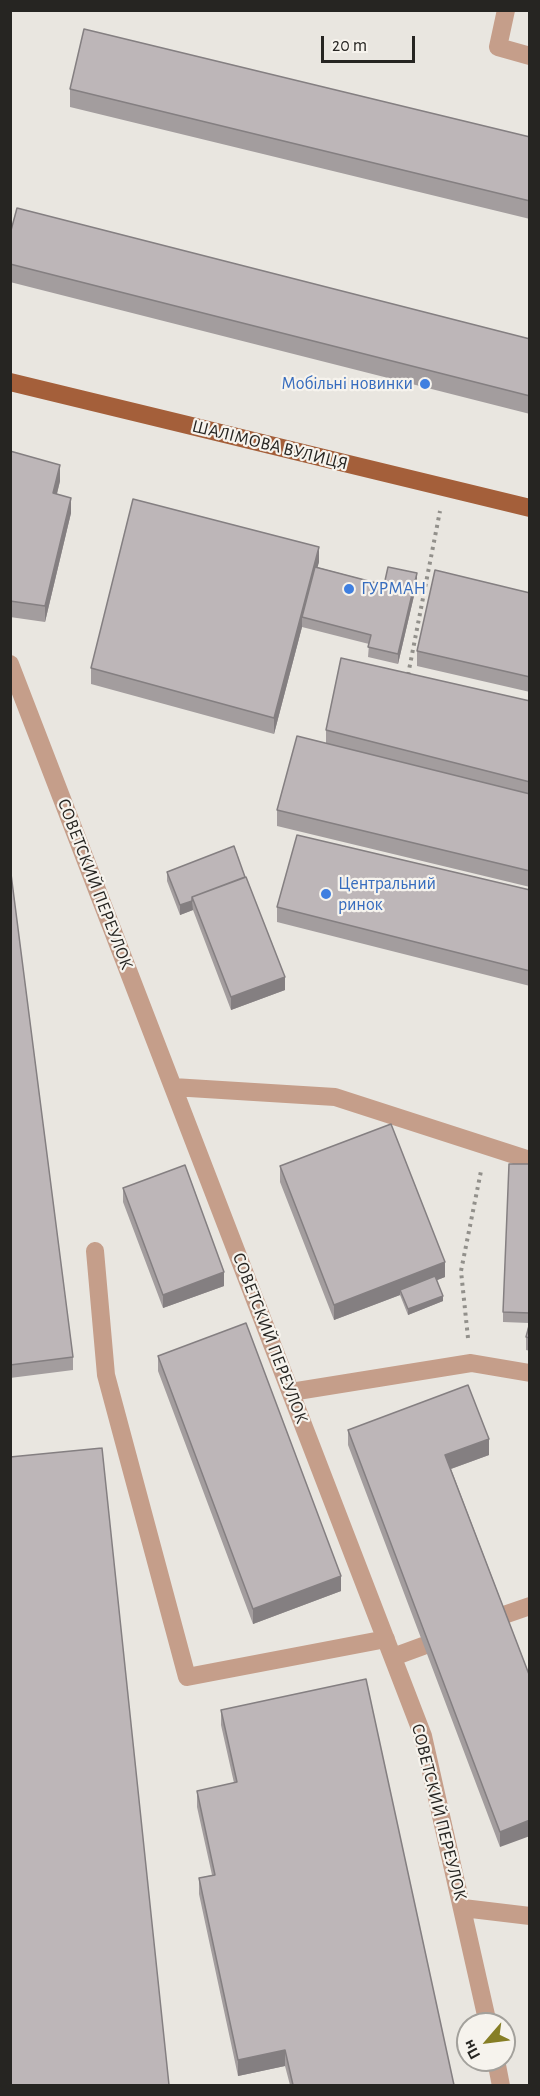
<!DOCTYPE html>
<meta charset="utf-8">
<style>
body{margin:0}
#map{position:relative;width:540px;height:2096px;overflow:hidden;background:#e9e6e0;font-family:"Alegreya Sans",sans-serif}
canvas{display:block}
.frame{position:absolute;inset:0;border:12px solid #262522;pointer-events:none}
.north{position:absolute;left:456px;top:2012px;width:60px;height:60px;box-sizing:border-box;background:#f6f3ed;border:2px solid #a3a19c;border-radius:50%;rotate:242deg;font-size:16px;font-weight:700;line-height:24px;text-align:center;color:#262522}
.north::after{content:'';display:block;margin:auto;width:21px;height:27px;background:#867e25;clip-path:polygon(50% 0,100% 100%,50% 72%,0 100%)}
.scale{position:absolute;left:321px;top:36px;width:94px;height:27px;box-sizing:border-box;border:3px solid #262522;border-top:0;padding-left:8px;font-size:18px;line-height:21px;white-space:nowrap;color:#262522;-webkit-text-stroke:4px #f6f3ed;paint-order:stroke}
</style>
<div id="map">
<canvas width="540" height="2096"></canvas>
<div class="frame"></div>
<div class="north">Пн</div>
<div class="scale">20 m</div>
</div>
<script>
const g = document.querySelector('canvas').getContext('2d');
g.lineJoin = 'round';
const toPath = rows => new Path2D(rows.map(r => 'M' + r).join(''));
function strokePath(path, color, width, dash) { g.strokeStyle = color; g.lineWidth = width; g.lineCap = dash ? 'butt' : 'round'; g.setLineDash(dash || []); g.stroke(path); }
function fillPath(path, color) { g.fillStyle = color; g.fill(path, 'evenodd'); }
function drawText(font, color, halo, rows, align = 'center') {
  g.font = font + ' "Alegreya Sans",sans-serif'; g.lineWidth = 4.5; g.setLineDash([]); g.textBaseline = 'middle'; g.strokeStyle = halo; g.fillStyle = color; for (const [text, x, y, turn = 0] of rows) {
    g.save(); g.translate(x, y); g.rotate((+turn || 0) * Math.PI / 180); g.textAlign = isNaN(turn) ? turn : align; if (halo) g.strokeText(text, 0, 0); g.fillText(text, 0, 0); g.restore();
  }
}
strokePath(toPath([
 [408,675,440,511],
 [468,1338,461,1271,481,1171]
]), '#92908b', 4, [3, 4.5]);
strokePath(toPath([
 [506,10,498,47,530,56],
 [10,664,423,1736,488,2024],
 [173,1087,335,1097,530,1160],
 [95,1251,106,1375,187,1677,386,1639],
 [291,1392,471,1363,530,1373],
 [501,1616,530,1606],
 [393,1657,423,1646],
 [463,1908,530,1916],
 [496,2060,501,2086]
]), '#c59e8a', 18);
strokePath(toPath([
 [10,382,530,508]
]), '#a45f3a', 18);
fillPath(toPath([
 [70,89,530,137,530,219,70,107],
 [10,234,530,339,530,414,10,282],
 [10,451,60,481,57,494,71,513,45,622,10,617],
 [319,562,317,567,384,585,417,583,398,664,368,657,369,644,302,627,274,734,91,684,91,668],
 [530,593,530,692,417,666,417,651],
 [530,701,530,887,277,826,277,810,326,744,326,730],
 [10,866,73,1357,73,1370,10,1378],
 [167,872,285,990,231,1010,193,910,180,915,167,881],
 [530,890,530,986,277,922,277,907],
 [530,1164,530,1351,526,1350,526,1337,529,1323,503,1322,503,1312],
 [280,1166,445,1277,437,1280,443,1301,408,1315,400,1295,334,1320,280,1182],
 [123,1188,224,1286,163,1308,123,1202],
 [158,1356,341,1591,253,1624,158,1371],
 [348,1430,489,1455,451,1469,530,1677,500,1847,348,1445],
 [221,1710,454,2085,290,2085,285,2066,238,2076,199,1894,199,1878,212,1875,197,1807,197,1791,234,1783,221,1725]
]), '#a39d9e');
fillPath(toPath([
 [60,465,60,481,53,509,53,493],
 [71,498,71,513,45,622,45,606],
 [319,547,319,562,304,618,302,617,302,627,274,734,274,718],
 [417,573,417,583,398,664,398,654],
 [192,901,193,910,180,915,180,905],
 [285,977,285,990,231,1010,231,997],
 [445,1262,445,1277,402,1294,400,1290,400,1295,334,1320,334,1305],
 [224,1272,224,1286,163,1308,163,1295],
 [443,1296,443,1301,408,1315,408,1309],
 [489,1439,489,1455,445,1471,445,1455],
 [341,1576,341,1591,253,1624,253,1609],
 [530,1820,530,1836,500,1847,500,1832],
 [285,2050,285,2066,238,2076,238,2060]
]), '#847f81');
const building = toPath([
 [84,29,530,137,530,201,70,89,84,29],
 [17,208,530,339,530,396,10,264,10,234,17,208],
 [10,451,60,465,53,493,71,498,45,606,10,601,10,451],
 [133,499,319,547,274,718,91,668,133,499],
 [315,567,384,585,388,567,417,573,398,654,368,647,371,635,302,617,315,567],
 [435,570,530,593,530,677,417,651,435,570],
 [341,658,530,701,530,782,326,730,341,658],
 [297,736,530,794,530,871,277,810,297,736],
 [297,835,530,890,530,971,277,907,297,835],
 [234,846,245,877,192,897,192,901,180,905,167,872,234,846],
 [10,866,73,1357,10,1365,10,866],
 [246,877,285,977,231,997,192,897,246,877],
 [391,1124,445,1262,334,1305,280,1166,391,1124],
 [509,1164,530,1164,530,1313,503,1312,509,1164],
 [185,1165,224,1272,163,1295,123,1188,185,1165],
 [435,1276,443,1296,408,1309,400,1290,435,1276],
 [530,1322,530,1338,526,1337,530,1322],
 [246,1323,341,1576,253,1609,158,1356,246,1323],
 [468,1385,489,1439,445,1455,530,1677,530,1820,500,1832,348,1430,468,1385],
 [102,1448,169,2085,10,2085,10,1457,102,1448],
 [366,1679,454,2085,293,2085,285,2050,238,2060,199,1878,215,1875,197,1791,237,1782,221,1710,366,1679]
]);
fillPath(building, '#bdb6b8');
strokePath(building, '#847f81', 1.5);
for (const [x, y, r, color] of [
 [425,384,6,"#3f7fe0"],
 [349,589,6,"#3f7fe0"],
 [326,894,6,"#3f7fe0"]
]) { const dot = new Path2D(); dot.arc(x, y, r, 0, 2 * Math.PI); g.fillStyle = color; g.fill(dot); strokePath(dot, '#f6f3ed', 2); }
drawText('18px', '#366cbe', '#f6f3ed', [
 ["Мобільні новинки",413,384,"right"],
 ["ГУРМАН",361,589],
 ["Центральний",338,884],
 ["ринок",338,905]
], 'left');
drawText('18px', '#262522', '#f6f3ed', [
 ["ШАЛІМОВА ВУЛИЦЯ",270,445,14],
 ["СОВЕТСКИЙ ПЕРЕУЛОК",95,884,69],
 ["СОВЕТСКИЙ ПЕРЕУЛОК",270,1338,69],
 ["СОВЕТСКИЙ ПЕРЕУЛОК",439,1812,76]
]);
</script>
